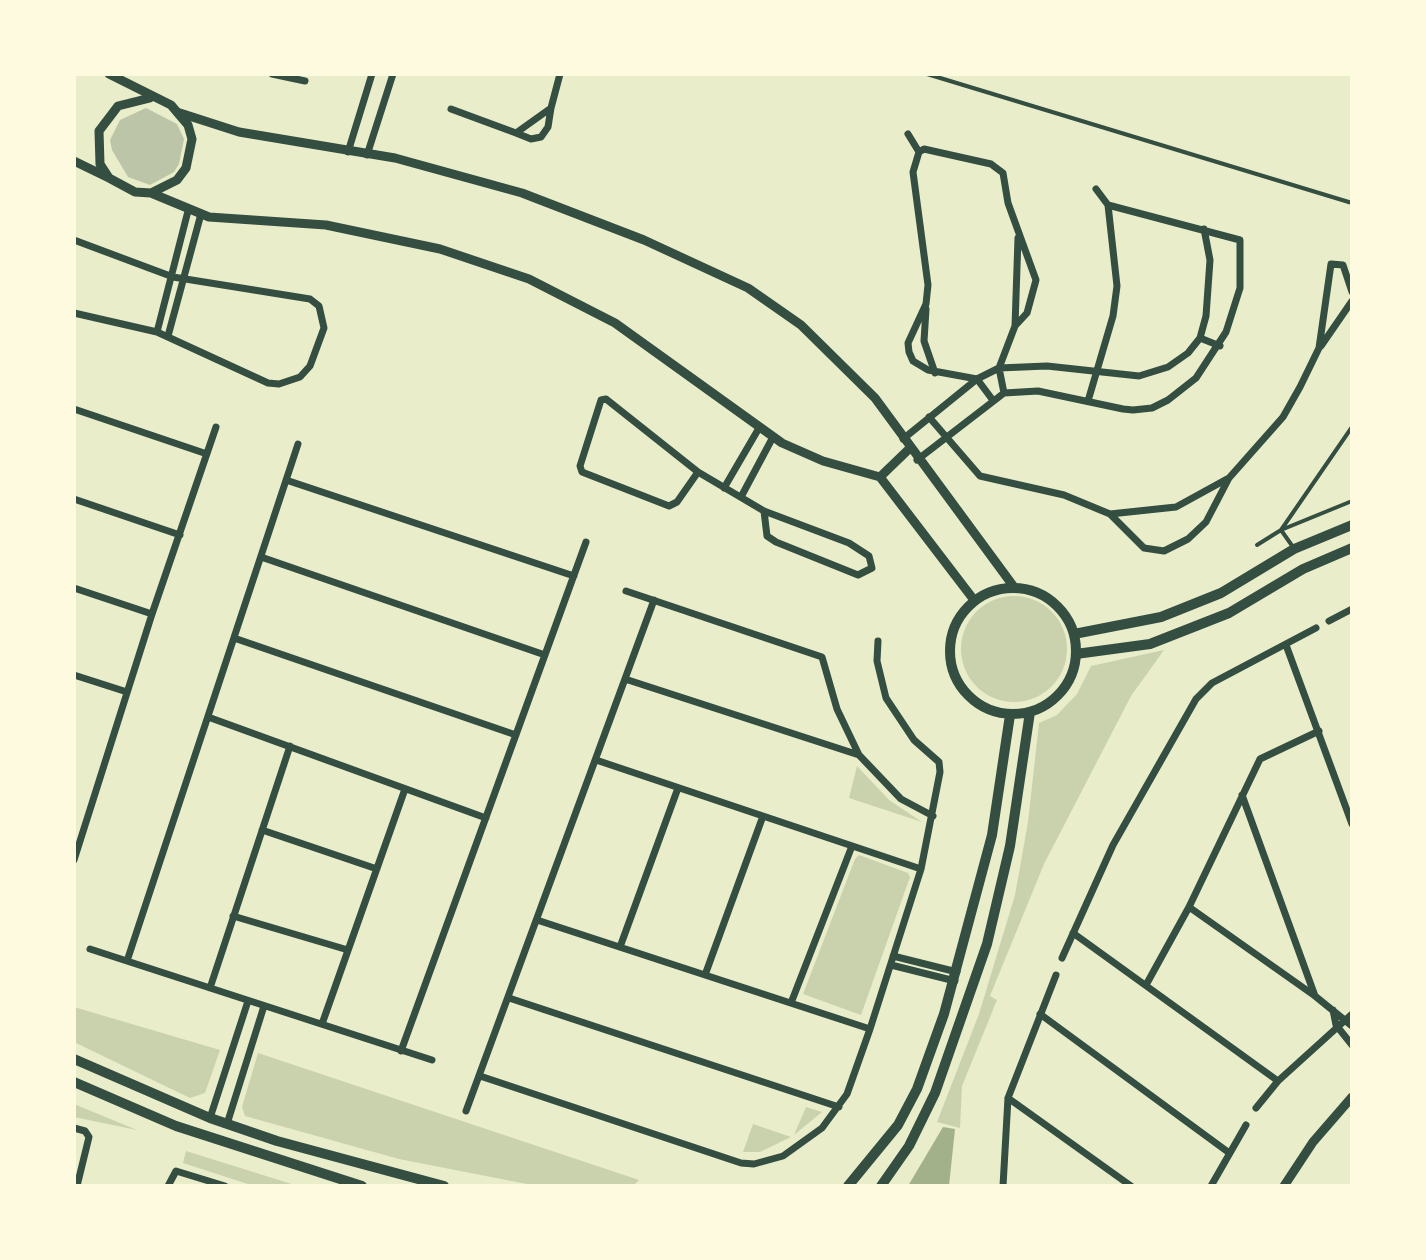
<!DOCTYPE html>
<style>
body{margin:0}
#map{position:relative;width:1426px;height:1260px;overflow:hidden;background:#e9edc9;font-family:"Nunito Sans",sans-serif}
canvas{display:block}
.frame{position:absolute;inset:0;border:76px solid #fefae0;pointer-events:none}
</style>
<div id="map">
<canvas width="1426" height="1260"></canvas>
<div class="frame"></div>
</div>
<script>
const g = document.querySelector('canvas').getContext('2d');
g.lineJoin = 'round';
function fillPath(path, color) { g.fillStyle = color; g.fill(path, 'evenodd'); }
const toPath = rows => new Path2D(rows.map(r => 'M' + r).join(''));
function strokePath(path, color, width, dash) { g.strokeStyle = color; g.lineWidth = width; g.lineCap = dash ? 'butt' : 'round'; g.setLineDash(dash || []); g.stroke(path); }
fillPath(toPath([
 '961 649a53 53 0 1 1 106 0a53 53 0 1 1-106 0Z',
 [1164,650,1131,696,1044,864,990,996,997,1000,962,1086,960,1128,937,1122,979,1014,1015,895,1028,822,1039,723,1057,715,1077,694,1091,666],
 [857,766,889,800,922,822,849,798],
 [859,855,908,873,910,877,861,1015,803,994,855,859],
 [74,1007,220,1050,205,1093,190,1098,74,1042],
 [258,1053,639,1180,633,1186,537,1186,399,1159,245,1116,242,1107],
 [74,1104,137,1130,74,1117],
 [806,1107,822,1112,794,1135],
 [753,1124,791,1137,760,1152,743,1152],
 [186,1151,298,1186,254,1186,183,1163]
]), '#cad2ad');
fillPath(toPath([
 [943,1127,955,1129,949,1186,908,1186]
]), '#a3b18a');
fillPath(toPath([
 [146,108,177,124,184,139,179,164,174,172,150,185,128,177,112,150,110,140,120,120]
]), '#bcc5a7');
strokePath(toPath([
 [927,74,1352,203],
 [1257,545,1281,530,1352,501],
 [1293,547,1281,530,1352,427]
]), '#344e41', 4);
strokePath(toPath([
 [272,74,305,81],
 [451,109,516,133,551,108,560,74],
 [516,133,531,139,541,137,548,127,551,108],
 [908,134,919,152],
 [348,152,372,74],
 [367,155,393,74],
 [1096,189,1108,205],
 [74,240,173,277,310,299,319,306,324,328,310,366,300,377,279,384,268,383,157,332,74,313],
 [926,309,924,341,935,373],
 [157,332,188,211],
 [168,336,201,214],
 [1200,338,1220,346],
 [1321,346,1352,301],
 [1004,393,999,368,1015,326,1018,238],
 [992,399,977,379,928,370,913,361,909,352,908,343,926,304,928,285,913,172,919,152,924,149,991,164,1003,173,1008,203,1036,280,1027,313,1015,326],
 [74,409,207,454],
 [929,417,980,476,1064,495,1110,514,1144,548,1164,551,1188,539,1206,522,1229,478,1283,417,1300,387,1319,348,1331,264,1343,265,1352,292],
 [903,439,977,379,999,368,1047,366,1139,376,1168,367,1188,353,1200,338,1206,316,1210,260,1204,229],
 [917,460,1004,393,1038,391,1123,409,1133,410,1152,408,1168,400,1196,378,1226,332,1240,288,1240,240,1108,205,1117,286,1113,316,1088,401],
 [698,472,677,502,669,506,582,472,580,466,601,400,606,399,698,472,764,511,849,543,869,556,872,568,858,575,776,542,767,536,764,511],
 [286,480,574,576],
 [724,488,759,428],
 [741,497,773,437],
 [74,499,180,535],
 [1110,514,1176,507,1227,479],
 [261,557,545,655],
 [74,588,152,614],
 [626,591,822,657,837,709,859,755,901,799,933,816],
 [1329,621,1352,609],
 [234,638,516,735],
 [1286,645,1352,824],
 [74,675,127,692],
 [625,679,859,755],
 [208,717,486,818],
 [596,760,921,869],
 [1242,795,1315,996],
 [262,830,377,869],
 [74,860,152,614,216,427],
 [1189,907,1315,996,1352,1026],
 [233,916,348,950],
 [537,920,870,1029],
 [1073,933,1278,1081],
 [620,947,678,788],
 [90,949,432,1060],
 [893,956,957,972],
 [1062,958,1113,845,1196,699,1212,683,1316,628],
 [127,961,298,444],
 [891,965,955,981],
 [705,975,763,816],
 [1146,985,1189,907,1260,759,1319,731],
 [210,988,290,746],
 [509,998,839,1107],
 [791,1003,852,846],
 [1333,1010,1336,1025,1352,1045],
 [1040,1014,1228,1152],
 [322,1024,405,789],
 [401,1051,586,542],
 [480,1076,741,1163,754,1164,783,1156,822,1128,847,1094,870,1029,921,869,940,772,939,762,914,740,886,698,877,661,878,641],
 [1008,1098,1131,1186],
 [1256,1108,1278,1081,1352,1014],
 [466,1111,654,600],
 [210,1118,248,1001],
 [227,1124,264,1006],
 [74,1128,85,1131,89,1137,77,1186],
 [168,1186,176,1171,225,1186],
 [1003,1186,1008,1098,1056,975],
 [1211,1186,1246,1125]
]), '#344e41', 7);
strokePath(toPath([
 [109,74,171,105,188,125,192,139,186,168,177,180,151,193,135,192,109,178,100,164,99,131,118,106,150,98],
 [180,113,239,132,395,158,522,193,644,240,748,288,801,325,875,398,1014,587],
 [74,161,109,178],
 [151,193,209,217,326,225,440,249,529,279,615,323,782,443,823,461,880,477,974,600],
 [880,477,909,449],
 [1284,1186,1313,1142,1352,1097]
]), '#344e41', 9);
strokePath(toPath([
 '950 651a63 63 0 1 1 126 0a63 63 0 1 1-126 0Z',
 [1074,634,1161,617,1221,593,1294,549,1352,525],
 [1076,654,1150,644,1229,613,1303,569,1352,548],
 [74,1059,210,1118,277,1141,444,1186],
 [74,1082,176,1126,362,1186],
 [848,1186,898,1125,917,1089,944,1014,992,835,1010,715],
 [881,1186,909,1146,935,1093,987,944,1010,846,1030,712]
]), '#344e41', 10);
</script>
